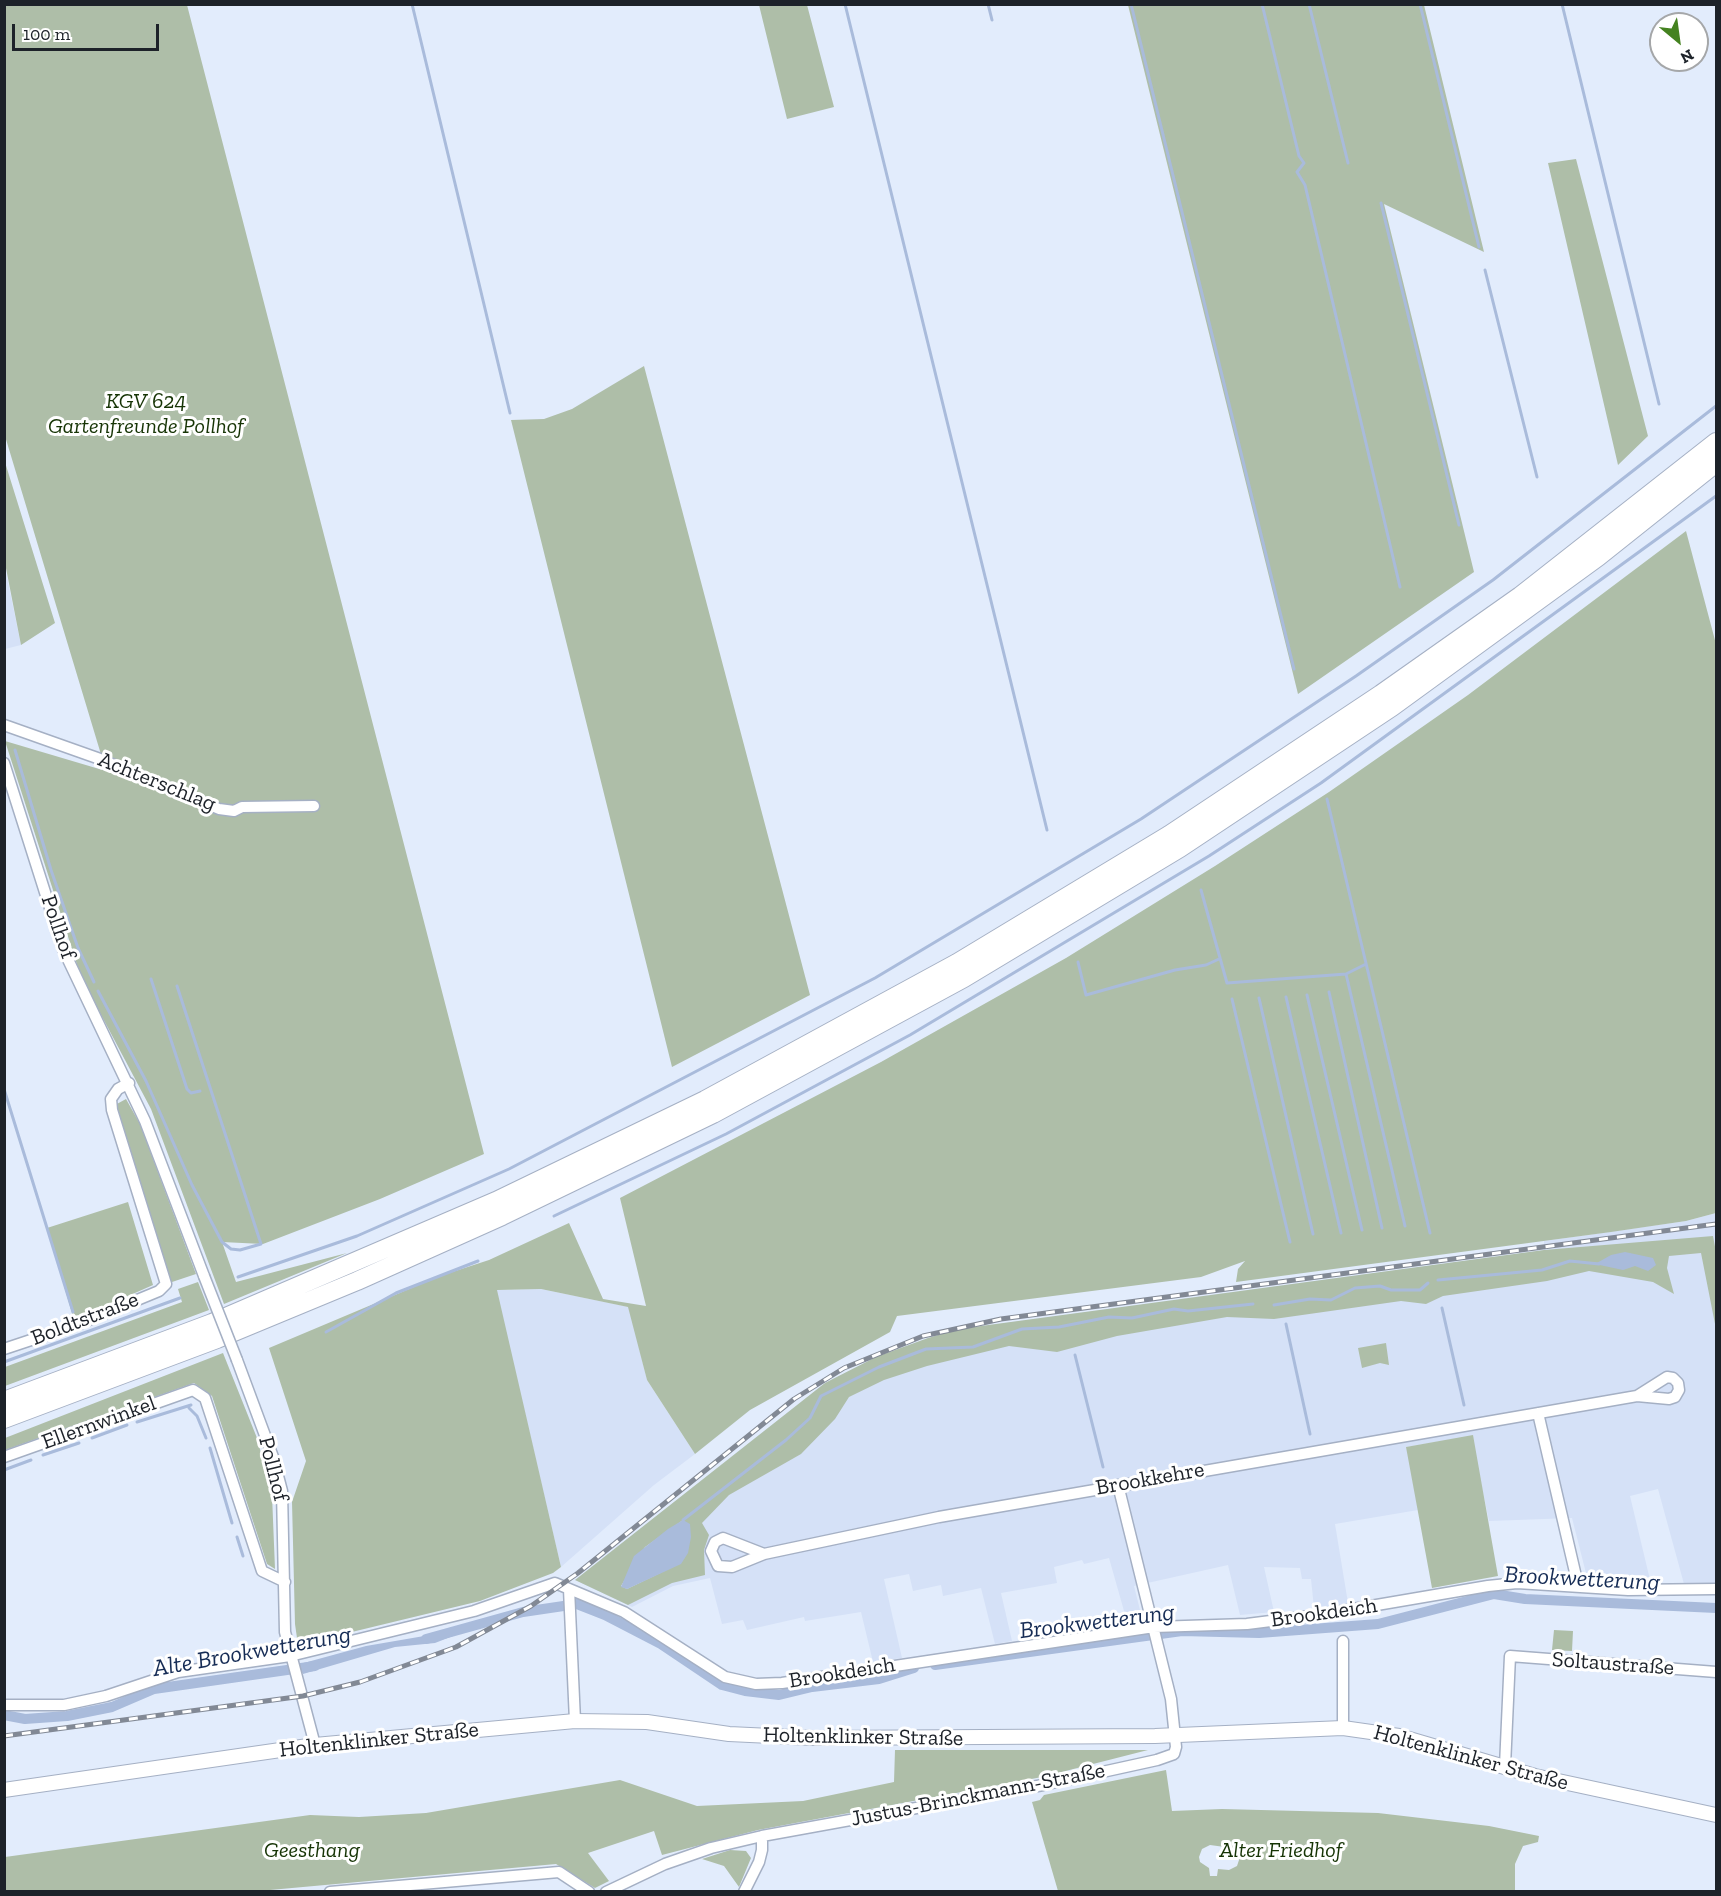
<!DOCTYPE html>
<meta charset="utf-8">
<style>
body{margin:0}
#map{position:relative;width:1721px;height:1896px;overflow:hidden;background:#e2ecfc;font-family:"Zilla Slab",serif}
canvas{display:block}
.frame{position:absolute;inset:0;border:6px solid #1d2229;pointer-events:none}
.north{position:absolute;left:1649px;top:12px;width:60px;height:60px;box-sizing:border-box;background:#fff;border:2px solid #a5a7a9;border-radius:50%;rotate:151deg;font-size:16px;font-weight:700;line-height:24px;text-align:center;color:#1d2229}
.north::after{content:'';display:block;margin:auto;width:21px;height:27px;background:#448220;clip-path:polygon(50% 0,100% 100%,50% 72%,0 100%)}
.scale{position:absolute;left:12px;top:24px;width:147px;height:27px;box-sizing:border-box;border:3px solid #1d2229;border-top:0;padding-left:8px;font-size:18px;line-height:21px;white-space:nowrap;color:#1d2229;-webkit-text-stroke:4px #fff;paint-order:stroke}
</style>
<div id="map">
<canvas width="1721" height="1896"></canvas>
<div class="frame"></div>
<div class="north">N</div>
<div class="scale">100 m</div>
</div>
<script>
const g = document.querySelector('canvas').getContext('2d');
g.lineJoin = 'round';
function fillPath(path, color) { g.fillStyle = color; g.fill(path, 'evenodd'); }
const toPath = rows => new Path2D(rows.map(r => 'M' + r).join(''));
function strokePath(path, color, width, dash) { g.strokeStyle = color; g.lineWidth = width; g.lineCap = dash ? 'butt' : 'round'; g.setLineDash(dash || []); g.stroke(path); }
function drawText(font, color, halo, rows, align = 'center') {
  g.font = font + ' "Zilla Slab",serif'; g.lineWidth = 6; g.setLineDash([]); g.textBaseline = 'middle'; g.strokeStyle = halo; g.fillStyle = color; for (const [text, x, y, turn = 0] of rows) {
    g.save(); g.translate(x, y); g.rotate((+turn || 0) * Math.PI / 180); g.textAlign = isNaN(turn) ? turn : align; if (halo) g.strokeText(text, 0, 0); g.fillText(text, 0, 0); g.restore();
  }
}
fillPath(toPath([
 [4,563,21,645,5,649,4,649],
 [1716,1213,1716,1585,1684,1584,1658,1489,1630,1496,1651,1584,1588,1581,1572,1518,1489,1521,1471,1436,1407,1447,1418,1510,1335,1524,1348,1603,1314,1608,1311,1579,1302,1579,1300,1568,1264,1567,1274,1612,1240,1615,1228,1565,1134,1586,1143,1622,1128,1625,1109,1558,1084,1564,1082,1560,1054,1567,1057,1583,1001,1593,1012,1641,995,1644,981,1588,943,1596,941,1585,913,1591,909,1574,884,1579,902,1658,873,1662,861,1612,805,1621,804,1617,747,1630,743,1620,722,1624,710,1578,673,1586,632,1607,575,1580,825,1383,876,1357,928,1338,959,1329,1544,1250,1544,1241,1686,1221],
 [541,1289,629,1307,647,1380,695,1454,654,1485,561,1567,496,1290]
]), '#d5e1f7');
fillPath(toPath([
 [4,5,187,5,484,1154,380,1199,263,1244,222,1242,236,1282,347,1253,224,1304,151,1109,81,977,5,741,106,771,5,436],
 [759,5,807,5,834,107,787,119],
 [1128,5,1424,5,1484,252,1384,204,1474,572,1298,694],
 [1576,159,1648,436,1618,465,1548,163],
 [644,366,810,995,672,1067,511,420,544,419,572,409],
 [4,459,55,623,21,645,5,563],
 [1686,531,1716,644,1716,1213,1686,1221,1611,1232,1236,1282,1238,1269,1245,1261,1201,1277,897,1316,890,1332,750,1410,695,1454,647,1380,628,1307,541,1289,497,1290,561,1567,553,1573,480,1601,298,1645,295,1624,292,1502,306,1461,269,1348,440,1276,489,1260,569,1223,603,1299,646,1306,620,1198,881,1062,1066,958,1215,866,1329,792,1468,695],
 [126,1099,140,1124,196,1274,169,1283,115,1105],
 [128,1202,153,1285,74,1320,47,1228],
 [1713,1236,1716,1252,1716,1329,1701,1253,1669,1256,1667,1268,1674,1294,1653,1282,1589,1271,1547,1281,1443,1296,1426,1304,1401,1301,1274,1319,1227,1317,1117,1336,1057,1352,1009,1346,927,1366,884,1380,849,1397,835,1419,801,1454,729,1495,702,1523,709,1535,704,1550,705,1575,672,1583,628,1605,575,1580,825,1383,876,1357,928,1338,959,1329,1544,1250],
 [683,1520,681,1563,627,1589,621,1586,645,1547],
 [198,1282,209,1310,5,1386,5,1367,182,1302,178,1289],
 [1386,1343,1389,1365,1380,1363,1362,1368,1358,1348],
 [223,1353,257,1438,272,1495,275,1569,267,1564,212,1396,194,1383,5,1450,5,1438],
 [1473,1435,1498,1576,1432,1588,1406,1447],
 [1554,1630,1573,1631,1572,1651,1552,1650],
 [895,1750,1148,1750,1042,1777,758,1830,662,1855,654,1831,588,1853,609,1881,595,1888,556,1864,259,1891,5,1892,5,1857,310,1815,359,1817,426,1813,620,1780,697,1806,803,1801,894,1782],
 [1166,1770,1172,1811,1222,1809,1378,1813,1489,1826,1539,1836,1538,1842,1523,1846,1515,1864,1515,1891,1058,1891,1032,1802,1040,1800,1044,1795],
 [1210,1845,1232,1848,1236,1852,1240,1857,1237,1866,1229,1870,1218,1869,1217,1876,1210,1876,1209,1868,1200,1862,1199,1857,1202,1849],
 [730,1850,746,1851,751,1858,739,1887,724,1866,702,1859]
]), '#aebea8');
fillPath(toPath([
 [1625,1252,1653,1258,1656,1265,1648,1271,1635,1266,1623,1270,1595,1264,1611,1255],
 [683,1520,690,1524,691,1537,688,1553,681,1564,627,1589,621,1587,634,1556,668,1529],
 [430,1635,453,1636,435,1643,395,1647,303,1674,300,1664,366,1646]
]), '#a9bbdb');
strokePath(toPath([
 [412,4,510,413],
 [845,4,1047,830],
 [988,4,992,20],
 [1131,4,1294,669],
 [1262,4,1299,156,1304,163,1297,172,1305,185,1400,587],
 [1309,4,1348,163],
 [1420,4,1479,247],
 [1562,4,1659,404],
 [1381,203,1459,525],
 [1485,270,1537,477],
 [15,750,51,870,78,948,94,982],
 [1327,799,1430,1233],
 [1201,890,1227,983,1346,974,1366,964],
 [1078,962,1086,995,1175,970,1206,965,1219,959],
 [1346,974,1405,1226],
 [151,979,187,1089,191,1093,200,1091],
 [98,991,146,1081,192,1185,222,1242,231,1249,240,1250,261,1244,177,986],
 [1329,992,1382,1228],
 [1307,995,1362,1230],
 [1286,997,1341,1233],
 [1259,998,1313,1234],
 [1232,999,1290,1242],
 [4,1089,73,1312],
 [554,1216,726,1134,910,1035,1209,856,1321,783,1716,496],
 [238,1277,357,1236,509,1169,875,978,1141,819,1356,676,1493,580,1716,406],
 [1438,1280,1542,1270,1570,1261,1599,1264],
 [1274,1305,1310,1299,1331,1300,1355,1288,1380,1286,1391,1290,1420,1290,1428,1283],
 [1442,1308,1464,1405],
 [1286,1324,1310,1434],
 [326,1332,396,1293,478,1261],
 [1075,1355,1103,1467],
 [4,1362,180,1298],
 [189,1408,197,1416,206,1438],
 [137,1422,191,1405],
 [92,1438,127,1425],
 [210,1448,232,1523],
 [43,1455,79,1443],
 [4,1470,31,1460],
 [683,1520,786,1440,810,1418,821,1396,879,1367,926,1349,973,1347,1022,1329,1059,1327,1109,1317,1132,1318,1174,1309,1188,1311,1253,1304],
 [237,1537,243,1556]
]), '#a9bbdb', 3);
strokePath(toPath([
 [426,1639,523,1612,577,1604,605,1615,661,1644,722,1685,745,1691,779,1695,812,1687,879,1679,914,1668],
 [935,1665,1182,1631,1259,1633,1378,1624,1494,1594,1525,1599,1716,1608],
 [4,1715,25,1719,67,1716,112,1707,154,1689,315,1666]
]), '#a9bbdb', 10);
const street = toPath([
 [4,725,100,759,219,809,234,811,242,807,314,806],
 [4,763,63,949,145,1121,204,1276],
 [4,1349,79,1324,159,1291,166,1284,112,1110,111,1099,118,1089,129,1083],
 [237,1360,273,1457,282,1491,285,1632,315,1745],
 [1538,1413,1578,1585],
 [4,1457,193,1390,205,1398,262,1571,285,1582],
 [764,1554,723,1538,715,1542,711,1551,718,1566,732,1567,764,1554,939,1517,1637,1396,1667,1377,1673,1378,1678,1383,1679,1390,1675,1397,1669,1399,1637,1396],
 [569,1589,575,1721],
 [1343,1641,1343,1728],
 [4,1705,64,1705,106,1696,178,1672,290,1656,474,1611,555,1583,624,1612,725,1677,756,1684,782,1683,1154,1627,1247,1624,1318,1615,1488,1586,1517,1583,1628,1590,1716,1589],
 [1505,1766,1510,1656,1716,1672],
 [330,1892,559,1872,589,1892],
 [606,1892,665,1864,711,1848,762,1836,1043,1785,1157,1760,1174,1754,1176,1747,1171,1699,1118,1485],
 [744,1892,759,1862,762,1850,762,1836]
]);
const secondary = toPath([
 [4,1790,315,1745,575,1721,647,1722,729,1734,813,1738,1155,1736,1343,1728,1399,1736,1535,1776,1716,1815]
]);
const highway = toPath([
 [4,1401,212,1323,496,1201,705,1100,957,963,1169,835,1381,694,1520,596,1716,442],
 [4,1419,217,1339,357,1281,502,1216,713,1114,964,978,1180,848,1392,707,1598,557,1716,463]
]);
strokePath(street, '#a5b0c4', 13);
strokePath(secondary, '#a5b0c4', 16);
strokePath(highway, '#a5b0c4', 20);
strokePath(street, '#fff', 10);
strokePath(secondary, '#fff', 14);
strokePath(highway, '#fff', 18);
const rail = toPath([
 [4,1736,303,1696,360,1682,456,1647,531,1606,578,1573,794,1399,844,1368,923,1336,1001,1319,1716,1224]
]);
strokePath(rail, '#828995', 5);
strokePath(rail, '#fff', 3, [9]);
const streetBridge = toPath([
 [204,1276,237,1360]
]);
strokePath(streetBridge, '#a5b0c4', 13, []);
strokePath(streetBridge, '#fff', 10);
drawText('italic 22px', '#163405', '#fff', [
 ["KGV 624",146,402],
 ["Gartenfreunde Pollhof",146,427],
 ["Geesthang",312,1851],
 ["Alter Friedhof",1281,1851]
]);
drawText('22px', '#1d2229', '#fff', [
 ["Achterschlag",157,782,22],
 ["Pollhof",58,927,71],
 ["Boldtstraße",85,1319,-21],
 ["Ellernwinkel",99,1423,-20],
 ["Pollhof",273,1469,76],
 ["Brookkehre",1150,1479,-10],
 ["Brookdeich",1324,1613,-8],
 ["Soltaustraße",1613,1664,4],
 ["Brookdeich",842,1673,-9],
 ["Holtenklinker Straße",863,1737,1],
 ["Holtenklinker Straße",379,1740,-6],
 ["Holtenklinker Straße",1471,1758,15],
 ["Justus-Brinckmann-Straße",978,1795,-11]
]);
drawText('italic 24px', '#162c55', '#fff', [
 ["Brookwetterung",1582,1579,3],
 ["Brookwetterung",1097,1622,-7],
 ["Alte Brookwetterung",252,1652,-10]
]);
</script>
